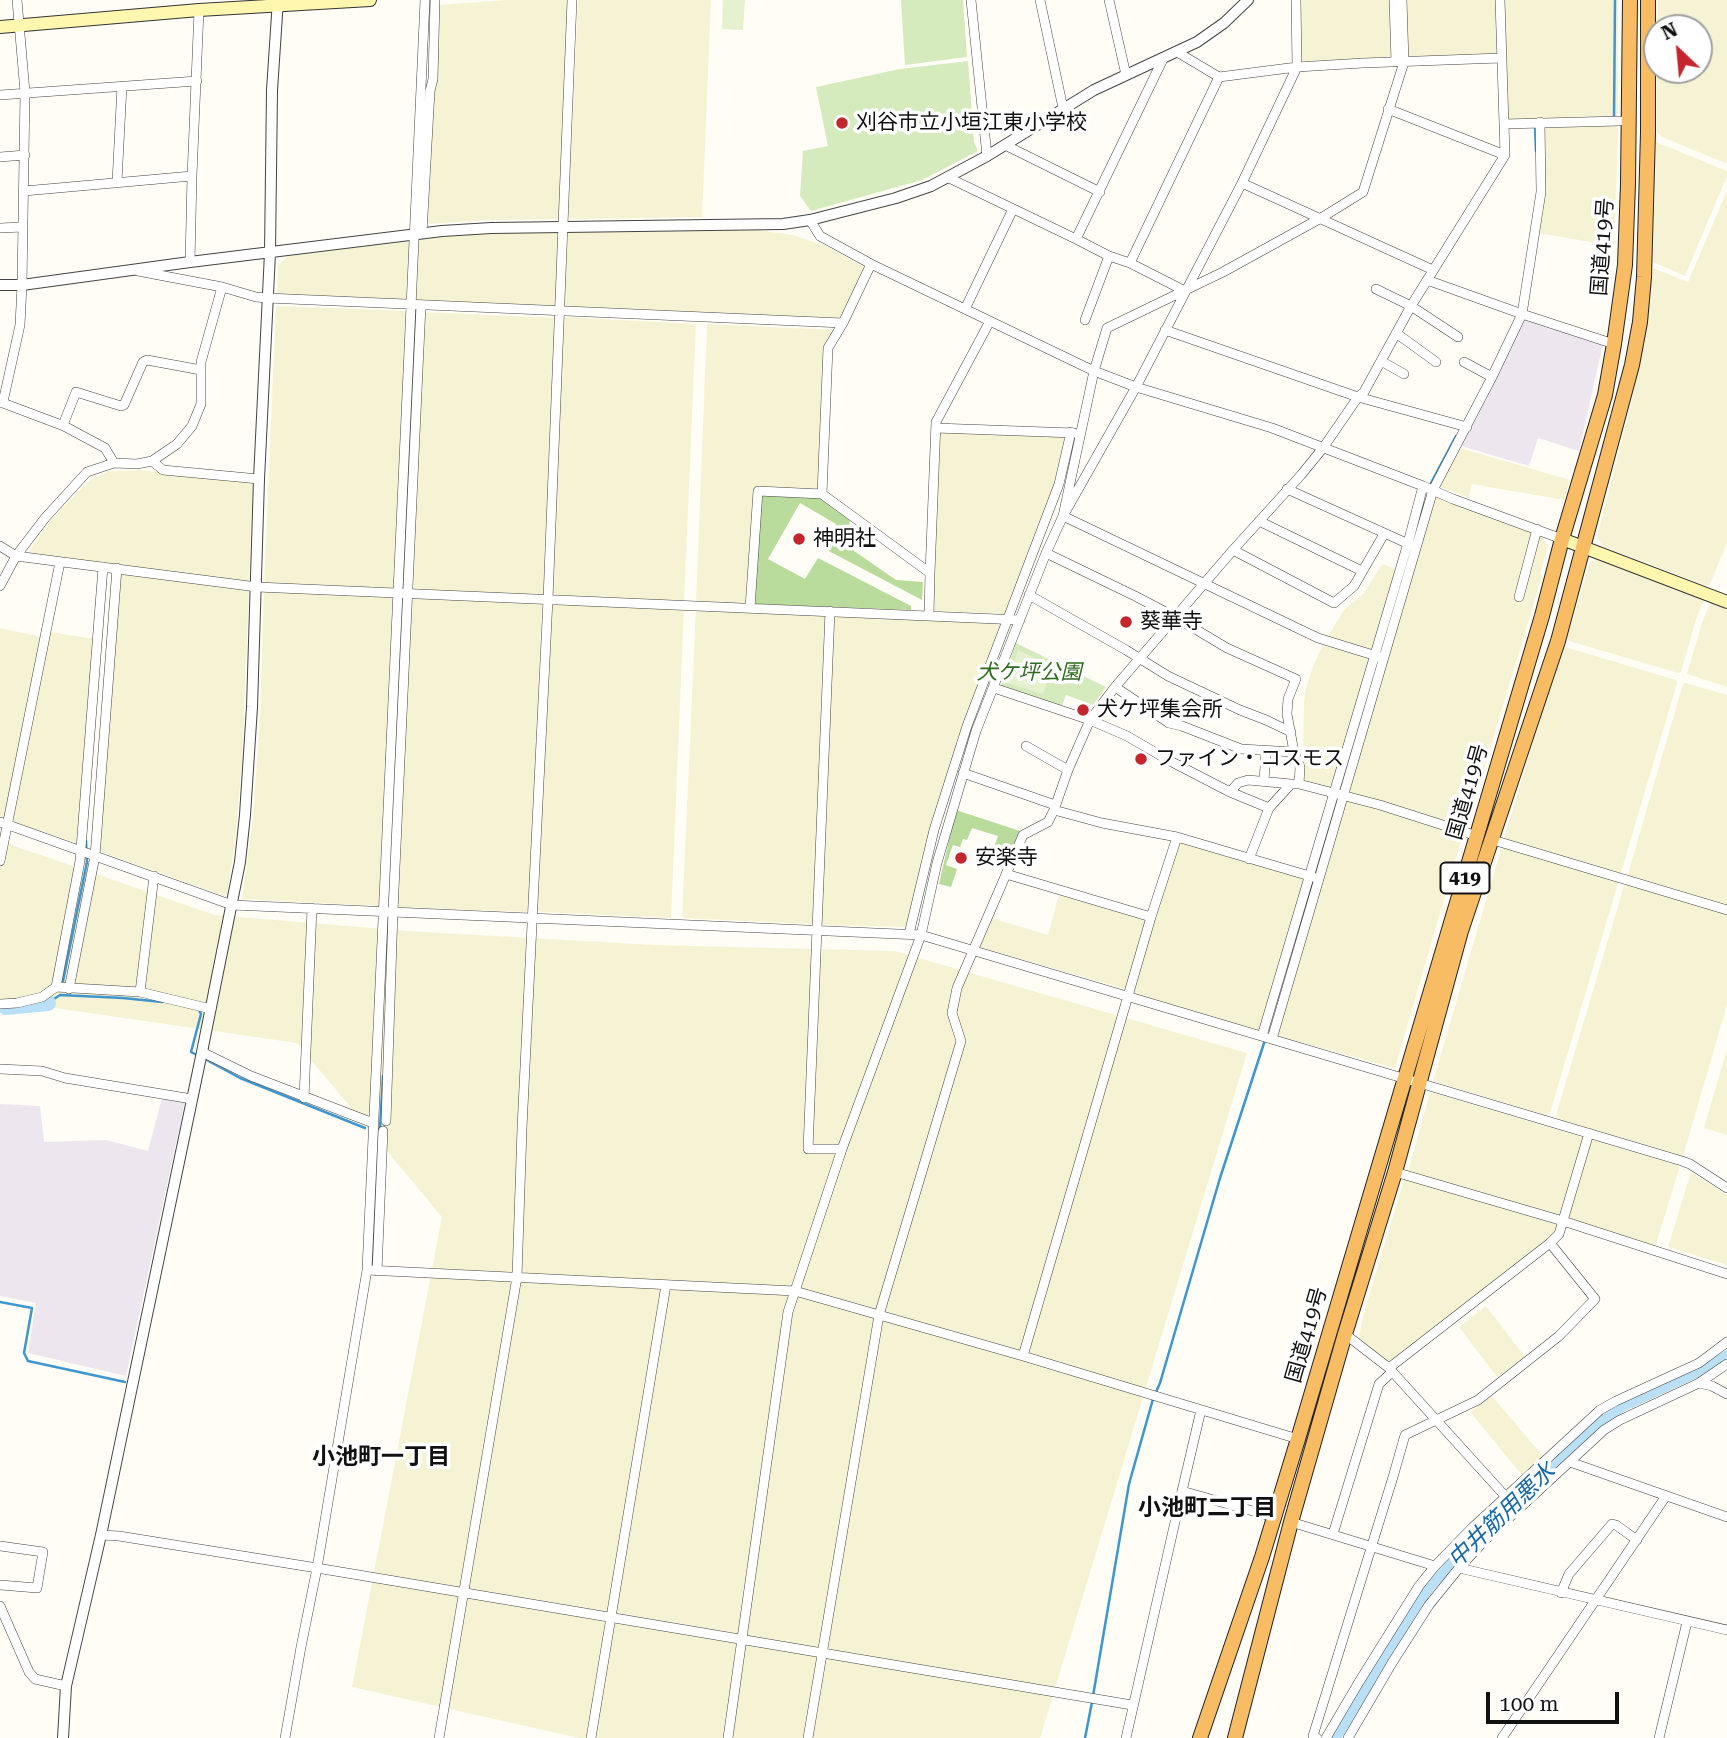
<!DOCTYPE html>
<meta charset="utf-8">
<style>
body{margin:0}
#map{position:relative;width:1727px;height:1738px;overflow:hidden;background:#fffdf5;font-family:"Roboto Serif",serif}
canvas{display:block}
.north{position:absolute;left:1643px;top:14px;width:70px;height:70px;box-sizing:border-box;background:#fff;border:2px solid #a0a0a0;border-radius:50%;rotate:334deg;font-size:19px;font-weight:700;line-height:28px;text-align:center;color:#111}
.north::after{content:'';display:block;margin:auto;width:24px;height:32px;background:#c4262e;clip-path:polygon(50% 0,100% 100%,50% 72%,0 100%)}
.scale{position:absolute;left:1486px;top:1692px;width:133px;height:32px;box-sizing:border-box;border:4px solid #111;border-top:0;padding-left:9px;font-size:21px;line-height:24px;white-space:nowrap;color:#111;-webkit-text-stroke:5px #fff;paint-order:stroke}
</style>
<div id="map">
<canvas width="1727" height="1738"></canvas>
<div class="north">N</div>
<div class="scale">100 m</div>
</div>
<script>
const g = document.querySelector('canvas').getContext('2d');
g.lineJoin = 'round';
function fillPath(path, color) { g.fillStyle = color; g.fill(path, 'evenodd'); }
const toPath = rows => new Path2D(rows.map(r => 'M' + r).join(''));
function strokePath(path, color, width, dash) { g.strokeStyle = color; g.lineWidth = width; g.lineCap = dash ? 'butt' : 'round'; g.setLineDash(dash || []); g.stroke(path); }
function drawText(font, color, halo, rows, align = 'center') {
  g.font = font + ' "Roboto Serif","Noto Sans JP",serif'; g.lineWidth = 7; g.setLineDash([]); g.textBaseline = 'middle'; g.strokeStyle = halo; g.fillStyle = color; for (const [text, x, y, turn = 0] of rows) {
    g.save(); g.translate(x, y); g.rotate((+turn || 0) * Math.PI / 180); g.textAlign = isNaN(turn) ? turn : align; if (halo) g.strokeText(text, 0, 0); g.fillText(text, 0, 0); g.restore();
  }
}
fillPath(toPath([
 [1525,318,1603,344,1579,451,1538,438,1529,466,1461,446,1487,398],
 [162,1098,185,1101,126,1376,28,1353,36,1303,0,1296,0,1104,40,1106,44,1142,106,1140,148,1151]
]), '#eee6ef');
fillPath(toPath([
 [508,0,568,0,559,219,490,220,425,224,437,5],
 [578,0,711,0,702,217,568,219],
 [1300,0,1392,0,1395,58,1301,62],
 [1404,0,1497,0,1498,53,1496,56,1406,58],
 [1504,0,1618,0,1618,115,1615,118,1509,121,1507,117],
 [1658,0,1727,0,1727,162,1725,163,1662,137,1657,132,1657,70,1699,70,1699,28,1658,28],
 [1615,125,1618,128,1614,246,1538,233,1544,128],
 [1656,142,1727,171,1727,176,1685,276,1653,262],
 [1727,191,1727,543,1710,584,1706,586,1602,546,1597,536,1630,410,1646,324,1651,270,1653,268,1688,282],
 [750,229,793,235,826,246,867,269,840,320,564,307,568,231],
 [558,232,555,307,415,301,418,237,490,233],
 [410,238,408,301,277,294,278,266,289,255],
 [276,306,408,311,395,589,264,584],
 [423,312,555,318,543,596,410,589],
 [564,317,696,324,684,602,552,596],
 [707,324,835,330,825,348,820,489,754,487,747,604,696,602],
 [940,432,1067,436,1055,485,1005,614,935,611,932,608],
 [1460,448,1570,480,1564,500,1472,484,1469,498,1439,486],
 [141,470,253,482,249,582,28,553,49,522,90,480,109,471],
 [1435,495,1540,535,1548,546,1540,574,1542,576,1466,828,1347,793],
 [1601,557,1704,600,1696,619,1681,672,1678,673,1569,641,1567,638,1590,562],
 [1382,564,1398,570,1374,651,1327,638,1344,610,1364,593],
 [123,573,249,589,242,762,234,848,227,894,224,896,99,851,120,575],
 [264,590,392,596,395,599,382,901,379,906,242,899,253,818,260,718],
 [410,597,539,602,542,605,529,909,526,912,397,907],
 [1710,602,1727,607,1727,687,1687,674,1701,626],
 [554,603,684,608,671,918,541,912,538,910,551,606],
 [696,609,824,615,827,618,814,921,811,924,682,918],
 [836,615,1003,623,909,927,824,925,820,920,834,618],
 [0,628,42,637,6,817,4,818,0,816],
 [50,632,94,639,77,843,14,822,13,818],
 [1323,645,1371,658,1333,789,1303,781,1305,771,1303,763,1304,704,1305,692,1313,666],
 [1565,647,1676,680,1677,683,1621,872,1620,873,1504,839,1560,652],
 [1686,683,1727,695,1727,906,1630,877,1628,874,1683,684],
 [1345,800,1463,834,1395,1068,1278,1036,1277,1032],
 [0,841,215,915,408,931,654,945,895,951,1247,1053,1040,1738,579,1738,352,1687,442,1217,297,1043,0,1000],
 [1179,841,1306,878,1263,1028,1258,1030,1136,994,1134,991],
 [1502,846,1617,880,1618,883,1550,1113,1546,1115,1433,1081],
 [1627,885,1727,914,1727,1005,1683,1156,1558,1119,1556,1115,1624,886],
 [1059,895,1144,920,1147,924,1128,988,1125,989,980,947,979,945,991,918,1048,935],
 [1727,1049,1727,1135,1704,1128],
 [1430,1092,1582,1137,1583,1140,1560,1218,1408,1172],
 [1593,1140,1680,1166,1655,1247,1567,1220,1590,1142],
 [1691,1172,1727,1195,1727,1265,1668,1247],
 [1405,1177,1559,1222,1555,1234,1391,1362,1386,1362,1361,1342,1359,1338,1363,1316],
 [1486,1306,1525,1357,1497,1377,1459,1327],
 [1492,1396,1543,1456,1522,1475,1470,1412]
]), '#f6f3d4');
fillPath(toPath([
 [901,0,963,0,967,57,905,65],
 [968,61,974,142,978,151,922,180,811,211,800,196,803,151,828,146,816,87,900,69],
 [1016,643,1106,687,1093,705,1066,695,1062,706,1001,686]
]), '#d5ebbd');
fillPath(toPath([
 [761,495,821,497,850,519,847,546,896,580,923,582,922,600,823,548,836,524,800,503,768,559,805,579,818,558,911,606,911,610,755,604],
 [956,810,1020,831,1003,867,989,862,998,836,972,828,967,840,963,839,960,847,953,845,946,865,957,869,951,887,939,884]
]), '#b9dc9c');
fillPath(toPath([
 [723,0,745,0,743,30,722,29],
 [1018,650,1052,666,1043,694,1007,683]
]), '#e6f2cf');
strokePath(toPath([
 [1614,119,1615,0],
 [1535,127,1536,151],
 [1431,483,1456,436],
 [1413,540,1425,503],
 [63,981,87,862,86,841],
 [48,1003,60,995,123,998,162,1002],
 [199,1010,201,1014,191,1052,199,1056],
 [205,1059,240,1078,365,1128],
 [380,1129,383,1076],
 [0,1302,32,1308,24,1353,28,1361,125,1382],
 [1093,1696,1129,1484,1153,1399,1160,1383,1220,1178,1265,1040],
 [1085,1738,1092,1702]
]), '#3f96cf', 2.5);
strokePath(toPath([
 [1336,1738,1409,1618,1429,1588,1456,1558,1603,1420,1622,1407,1709,1367,1727,1355]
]), '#b9e0f7', 10);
strokePath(toPath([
 [6,1007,48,1003]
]), '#b9e0f7', 16);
const minor = toPath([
 [971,0,987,156],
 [1040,0,1063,108],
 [1109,0,1126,75],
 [1296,0,1297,67,1242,183,1136,387,1063,516,1318,638,1383,658],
 [1394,0,1396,62],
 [1500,0,1504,124,1620,121],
 [1177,52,1219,77,1297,67,1363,63,1501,58],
 [0,95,197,81],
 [1504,124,1505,155],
 [1005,145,1100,192],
 [0,157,25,155],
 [947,177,1076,239,1163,59],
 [117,182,122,86],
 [1242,183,1433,270],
 [24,191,192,176],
 [810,220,820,236,871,264,1094,371,1136,387,1272,428,1423,486,1453,499,1562,539],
 [0,228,23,227],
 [422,233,430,91,433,79,435,0],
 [1076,239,1109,256,1130,263,1185,291],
 [190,262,192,176,199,10],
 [1130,263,1219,77],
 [871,264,843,323,267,298,256,297,222,287,201,362,201,404,192,426,177,444,152,461,137,464,114,463,87,472,45,518,16,556,257,587,1020,620],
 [138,271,222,287],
 [1427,280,1522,314,1614,344],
 [1376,289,1411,306,1458,337],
 [965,309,1013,209],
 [1085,320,1109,256],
 [843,323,828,348,822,494,930,573,929,615],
 [1165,330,1358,397,1467,427],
 [1396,333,1436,362],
 [1381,361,1404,374],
 [1464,362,1492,377],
 [0,402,64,426,105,448,114,463],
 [3,402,20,325,22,285,25,92,17,0],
 [63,425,76,392,121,406,124,405,143,362,147,360,201,370],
 [936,428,1074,433],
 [152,461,163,470,259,479],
 [1287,489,1413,546],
 [1259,521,1362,571],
 [0,546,16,556,0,586],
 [1233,550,1334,603,1354,586,1384,534],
 [1046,553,1135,596,1175,617,1227,648,1296,679,1288,699,1287,714,1294,752,1241,749,1182,726,1169,723,1115,687],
 [930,573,936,422,990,321],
 [1029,595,1126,650,1168,676,1240,710,1266,720,1291,732],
 [1519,597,1537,529],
 [750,608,758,491,822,494],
 [830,611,808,1149,842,1149],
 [994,688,1090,720,1127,736,1170,761,1230,792,1269,808,1249,859],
 [1026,746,1068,770],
 [1294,752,1300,767,1299,784],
 [963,773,1055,805],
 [1264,781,1266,751],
 [1230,792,1238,783,1248,780,1291,784],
 [1269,808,1291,784,1299,784,1380,805,1477,836],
 [1054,810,1102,823,1177,837,1313,877],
 [0,822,232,905,921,935,1682,1161,1690,1164,1727,1188],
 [1493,840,1727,910],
 [0,861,60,562],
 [1006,874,1151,917],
 [909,934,934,830,967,726,1059,484,1071,432],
 [56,987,80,861,103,567],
 [69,989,95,856,117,568],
 [140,992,154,876],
 [0,1004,17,1003,42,997,56,987,140,992,211,1009],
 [1262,1036,1408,543,1423,486],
 [1272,1039,1433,490,1492,377,1522,314,1541,192,1540,122],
 [202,1052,251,1076,373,1123],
 [0,1069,42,1071,65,1078,192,1099],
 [304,1098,312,908],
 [386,1121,393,911,421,305],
 [1395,1172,1563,1221,1727,1274],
 [367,1270,795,1291,1023,1356,1298,1439],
 [377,1271,383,1131],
 [1345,1334,1389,1368,1506,1497],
 [1023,1356,1151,917,1177,837],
 [1389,1368,1550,1243,1559,1234,1589,1133],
 [1699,1383,1727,1364],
 [1570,1462,1727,1517],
 [1182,1491,1201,1410],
 [1291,1522,1435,1566],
 [1333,1534,1379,1384,1392,1372],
 [101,1535,119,1536,317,1568,1132,1705],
 [0,1546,43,1552,37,1588,0,1585],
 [1459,1568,1727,1630],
 [1561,1593,1569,1574,1612,1524,1616,1525,1637,1540],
 [0,1606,29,1672,35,1679,66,1686],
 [285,1738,301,1647,317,1568,367,1270,425,0],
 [439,1738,517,1277,522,1128,548,599,572,0],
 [591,1738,666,1285],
 [728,1738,788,1312,842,1149,921,935,937,863,976,731,1046,553,1063,516,1094,371,1107,328,1223,272,1321,218,1363,192,1404,62,1402,0],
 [808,1738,879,1315,961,1041,952,1013,957,988,1023,835,1048,822,1054,810,1068,770,1090,720,1115,687,1233,550,1301,475,1323,448,1358,397,1364,392,1411,306,1505,155,1388,109],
 [1126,1738,1182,1491,1274,1517],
 [1317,1738,1313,1736,1393,1477,1405,1435,1478,1400,1559,1336,1595,1299,1550,1243],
 [1326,1738,1359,1682,1419,1586,1435,1566,1472,1528,1600,1410,1616,1401,1699,1363,1727,1342],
 [1348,1738,1392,1663,1429,1605,1459,1568,1485,1540,1604,1430,1620,1420,1699,1383,1712,1386,1727,1394],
 [1502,1738,1666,1496],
 [1659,1738,1687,1622]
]);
const tertiary = toPath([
 [0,285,22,285,190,262,442,231,491,228,783,224,810,220,896,198,931,186,987,156,1094,90,1197,42,1224,23,1248,0],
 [63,1738,66,1686,101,1535,202,1052,240,862,245,815,252,707,259,479,270,253,272,90,278,0]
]);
const secondary = toPath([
 [0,27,199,10,370,0],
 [1562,539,1727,602]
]);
const trunk = toPath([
 [1200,1738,1262,1557,1298,1439,1542,616,1562,539,1605,395,1614,344,1625,265,1628,184,1630,0],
 [1235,1738,1291,1522,1345,1334,1395,1172,1461,931,1558,641,1632,365,1640,322,1644,277,1648,133,1648,0]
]);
strokePath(minor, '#444', 10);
strokePath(tertiary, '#444', 12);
strokePath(secondary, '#333', 14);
strokePath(trunk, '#222', 16);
strokePath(minor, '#fff', 9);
strokePath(tertiary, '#fff', 10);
strokePath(secondary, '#fff6b0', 12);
strokePath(trunk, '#f7bc64', 14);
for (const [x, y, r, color] of [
 [842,123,7,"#c4262e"],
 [799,539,7,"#c4262e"],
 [1126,622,7,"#c4262e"],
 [1083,710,7,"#c4262e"],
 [1141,759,7,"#c4262e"],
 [961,858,7,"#c4262e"]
]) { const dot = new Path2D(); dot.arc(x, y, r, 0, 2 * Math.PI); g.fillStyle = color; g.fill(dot); strokePath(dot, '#fff', 2.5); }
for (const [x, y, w] of [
 [1465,878,49]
]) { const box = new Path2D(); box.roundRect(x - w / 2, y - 15.5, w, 31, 5); g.fillStyle = '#fff'; g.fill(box); strokePath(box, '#111', 2); }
drawText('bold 19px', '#111', null, [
 ["419",1465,878]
]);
drawText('21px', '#111', '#fff', [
 ["刈谷市立小垣江東小学校",856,123],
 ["神明社",813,539],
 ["葵華寺",1140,622],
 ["犬ケ坪集会所",1097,710],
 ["ファイン・コスモス",1155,759],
 ["安楽寺",975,858]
], 'left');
drawText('21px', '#111', '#fff', [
 ["国道419号",1603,247,-86],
 ["国道419号",1468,792,-74],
 ["国道419号",1307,1335,-74]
]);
drawText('italic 21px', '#2f6b1f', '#fff', [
 ["犬ケ坪公園",1029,673]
]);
drawText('bold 23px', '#111', '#fff', [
 ["小池町一丁目",381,1457],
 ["小池町二丁目",1207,1508]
]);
drawText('italic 23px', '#1768a6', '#fff', [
 ["中井筋用悪水",1502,1516,-44]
]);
</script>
